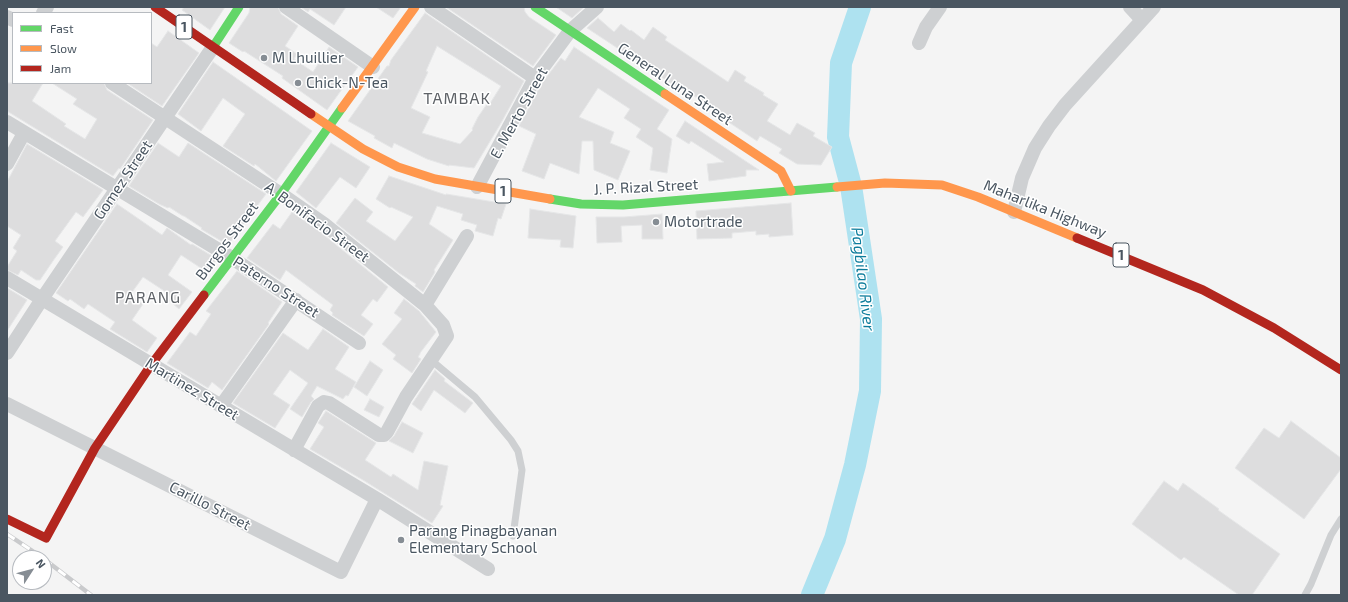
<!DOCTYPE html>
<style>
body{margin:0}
#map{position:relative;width:1348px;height:602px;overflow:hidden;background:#f4f4f4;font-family:"Exo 2",sans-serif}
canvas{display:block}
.frame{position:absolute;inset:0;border:8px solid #4a5661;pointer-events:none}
.legend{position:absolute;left:12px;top:12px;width:140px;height:72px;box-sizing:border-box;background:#fff;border:1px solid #b7bbc0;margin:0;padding:5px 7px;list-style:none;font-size:12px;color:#4a5661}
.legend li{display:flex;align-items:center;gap:8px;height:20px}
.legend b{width:20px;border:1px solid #b7bbc0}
.north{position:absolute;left:12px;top:550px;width:40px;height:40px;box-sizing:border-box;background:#fff;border:1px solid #b7bbc0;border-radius:50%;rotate:54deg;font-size:11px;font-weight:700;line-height:16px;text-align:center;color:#4a5661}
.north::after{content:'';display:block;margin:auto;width:14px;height:18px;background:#868d94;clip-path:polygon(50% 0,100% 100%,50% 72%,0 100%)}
</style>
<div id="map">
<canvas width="1348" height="602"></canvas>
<div class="frame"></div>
<ul class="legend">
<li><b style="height:5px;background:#63d668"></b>Fast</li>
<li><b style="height:5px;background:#ff974d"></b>Slow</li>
<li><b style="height:5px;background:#b3261e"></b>Jam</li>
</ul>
<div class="north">N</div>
</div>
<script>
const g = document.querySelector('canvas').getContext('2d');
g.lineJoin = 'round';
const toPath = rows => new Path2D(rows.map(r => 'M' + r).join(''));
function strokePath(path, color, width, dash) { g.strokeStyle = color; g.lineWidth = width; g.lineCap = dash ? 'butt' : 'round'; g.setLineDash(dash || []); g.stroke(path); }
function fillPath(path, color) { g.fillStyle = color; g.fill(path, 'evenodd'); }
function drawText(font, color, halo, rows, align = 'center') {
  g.font = font + ' "Exo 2",sans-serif'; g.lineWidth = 3; g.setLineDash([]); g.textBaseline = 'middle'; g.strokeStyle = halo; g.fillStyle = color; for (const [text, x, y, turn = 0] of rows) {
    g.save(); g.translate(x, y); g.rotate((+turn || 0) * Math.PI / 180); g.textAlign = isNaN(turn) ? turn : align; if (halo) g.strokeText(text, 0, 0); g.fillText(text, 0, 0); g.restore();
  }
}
strokePath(toPath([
 [812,595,835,539,855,465,870,391,871,319,851,186,838,137,841,63,860,7]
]), '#aee2f0', 22);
const building = toPath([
 [184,7,225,7,210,30,182,10,184,7],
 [250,7,278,7,281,14,298,26,285,46,297,54,294,59,313,72,329,47,358,67,327,110,282,78,283,76,244,51,243,52,229,43,249,13,250,7],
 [301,7,346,7,334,25,310,9,308,12,301,7],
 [376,7,401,7,393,18,376,7],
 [446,7,524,7,525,12,529,17,556,35,533,66,446,7],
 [556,7,584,7,572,18,556,7],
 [425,13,524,81,501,123,474,168,449,165,449,166,427,159,394,143,392,148,374,138,375,136,348,121,387,66,389,66,391,60,425,13],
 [437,46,501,86,489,105,487,104,478,117,472,129,473,130,460,144,422,133,430,117,411,108,428,72,426,71,437,46],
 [598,18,614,32,621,24,630,31,631,30,644,40,653,27,667,37,665,40,728,82,735,70,746,77,744,81,764,93,763,95,778,104,767,121,790,135,797,123,815,133,813,136,832,147,821,165,797,164,779,153,782,149,760,136,757,141,712,111,713,109,687,91,679,86,678,88,587,28,598,18],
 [168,31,199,53,162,106,127,83,151,83,151,43,157,47,168,31],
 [574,47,669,110,657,129,672,139,667,173,650,170,653,148,636,137,641,129,624,118,630,109,598,88,579,117,614,132,610,143,630,151,618,180,594,170,593,141,582,141,579,174,550,163,544,179,522,171,536,134,519,126,542,83,561,58,565,61,574,47],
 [213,62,312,131,276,181,255,164,254,166,223,146,245,114,223,98,201,131,178,114,213,62],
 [7,83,43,83,32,101,66,124,64,126,85,139,97,119,73,104,77,99,52,83,104,83,107,90,153,120,120,169,119,168,113,176,7,111,7,83],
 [685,121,759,170,746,170,746,176,709,181,707,164,724,162,691,141,689,144,676,136,685,121],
 [158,143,179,157,188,143,266,194,228,245,201,229,202,228,184,216,183,216,169,207,168,208,159,204,129,186,158,143],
 [331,143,370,167,356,188,340,177,316,208,296,192,331,143],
 [27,144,103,190,83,217,76,212,55,241,63,247,55,258,40,280,36,280,21,270,18,275,7,270,7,267,17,251,13,248,21,235,7,226,7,182,27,144],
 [389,176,446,195,446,194,506,204,501,219,498,218,493,236,475,231,477,225,461,220,463,214,437,206,429,224,453,240,434,270,435,272,423,292,415,286,416,284,399,273,336,223,355,198,373,212,366,221,395,241,413,217,391,207,390,208,376,199,389,176],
 [791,203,793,235,769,237,769,234,756,235,756,231,732,233,732,238,697,239,696,211,791,203],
 [117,204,162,235,167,228,191,245,192,244,217,259,207,272,181,255,168,275,192,292,179,309,166,298,169,294,143,277,130,295,143,304,132,320,157,338,147,352,110,329,115,322,88,304,84,309,70,299,68,301,56,293,117,204],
 [530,209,576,216,573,248,560,247,561,240,528,238,530,209],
 [292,212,319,231,388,287,377,302,373,299,361,315,373,324,364,336,332,315,333,313,330,310,333,305,286,270,280,280,247,258,273,224,280,229,292,212],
 [662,214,663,239,642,239,642,225,621,226,622,242,597,243,596,217,624,217,662,214],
 [237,271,282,302,268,323,269,324,222,390,212,382,208,388,167,363,190,332,196,336,211,314,206,311,237,271],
 [7,288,27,300,7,331,7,288],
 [404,299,419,311,436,332,420,353,420,354,418,357,421,359,412,373,393,359,396,355,382,344,402,319,394,313,404,299],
 [323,329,349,347,335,369,356,382,348,396,346,395,343,399,317,386,311,396,314,399,311,402,302,417,290,409,308,383,290,370,273,394,290,405,275,428,233,403,283,333,308,350,323,329],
 [370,361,383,370,367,396,354,387,370,361],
 [435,370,445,379,444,381,473,403,465,413,434,390,421,411,412,404,435,370],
 [370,399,384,407,379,417,364,410,370,399],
 [326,411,376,443,365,460,391,477,393,474,418,490,424,461,448,466,440,505,443,506,432,523,363,480,310,449,324,427,318,423,326,411],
 [1291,421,1341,458,1341,469,1304,519,1235,468,1264,428,1279,438,1291,421],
 [402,422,423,433,413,453,389,441,394,436,402,422],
 [1164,481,1178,491,1183,483,1219,509,1218,510,1280,554,1252,595,1239,595,1184,557,1181,560,1132,524,1164,481]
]);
fillPath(building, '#ddddde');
strokePath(building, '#e5e6e7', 1);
strokePath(toPath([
 [431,360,475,397,511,440,518,451,522,470,513,536],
 [1305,595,1311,584,1331,535,1341,519]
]), '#ced0d2', 7);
strokePath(toPath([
 [286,7,373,67],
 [431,7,535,78],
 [1130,7,1142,20],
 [43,13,47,7],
 [7,17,13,20],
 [919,43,926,27,940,7],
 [112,83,281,194,324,224,425,305,443,325,447,336,406,397,387,432,384,435,379,435,329,403,324,402,318,406,294,450],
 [7,122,232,258,359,343],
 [7,164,24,133],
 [477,187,535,78,570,31,597,7],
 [1014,212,1022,178,1035,148,1049,126,1065,105,1154,7],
 [7,278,377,499,488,569],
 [425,305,467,236],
 [7,353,42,299,213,47],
 [7,404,341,572,377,499],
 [221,406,296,300]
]), '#ced0d2', 14);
strokePath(toPath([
 [535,7,665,94],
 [213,47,239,7],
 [550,199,581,204,623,205,837,187],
 [204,295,281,194,342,108]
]), '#63d668', 9);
strokePath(toPath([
 [665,94,781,171,791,191],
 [342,108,415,7],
 [311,114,363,149,398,167,435,179,550,199],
 [837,187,885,183,942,185,978,197,1077,238]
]), '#ff974d', 9);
strokePath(toPath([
 [155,7,311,114],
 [1077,238,1203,290,1274,328,1341,370],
 [7,519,46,538,95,448,151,365,204,295]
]), '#b3261e', 9);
const rail = toPath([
 [7,534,43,558],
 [44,559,91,595]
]);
strokePath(rail, '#c9cacc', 4.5);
strokePath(rail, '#fff', 3, [9]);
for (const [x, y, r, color] of [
 [264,58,4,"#868d94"],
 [298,83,4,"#868d94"],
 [656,222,4,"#868d94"],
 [401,540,4,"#868d94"]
]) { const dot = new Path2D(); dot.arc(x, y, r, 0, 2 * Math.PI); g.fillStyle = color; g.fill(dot); strokePath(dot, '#fff', 1.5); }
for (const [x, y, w] of [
 [184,27,16],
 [503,191,16],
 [1121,255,16]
]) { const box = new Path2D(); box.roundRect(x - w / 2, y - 12, w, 24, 3); g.fillStyle = '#fff'; g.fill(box); strokePath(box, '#4a5661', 1); }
drawText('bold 14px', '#4a5661', null, [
 ["1",184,27],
 ["1",503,191],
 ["1",1121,255]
]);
drawText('15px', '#4a5661', '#fff', [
 ["M Lhuillier",272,58],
 ["Chick-N-Tea",306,83],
 ["Motortrade",664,222],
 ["Parang Pinagbayanan",409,531],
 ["Elementary School",409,548]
], 'left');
drawText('15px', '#4a5661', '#fff', [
 ["General Luna Street",675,84,34],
 ["E. Merto Street",519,113,-61],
 ["Gomez Street",123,180,-56],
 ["J. P. Rizal Street",646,187,-3],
 ["Maharlika Highway",1045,209,22],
 ["A. Bonifacio Street",317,222,36],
 ["Burgos Street",227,241,-53],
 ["Paterno Street",276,287,33],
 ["Martinez Street",192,389,31],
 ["Carillo Street",210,506,27]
]);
g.letterSpacing = '1px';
drawText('16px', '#5f6368', '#fff', [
 ["TAMBAK",457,99],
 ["PARANG",148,298]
]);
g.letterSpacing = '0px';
drawText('italic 16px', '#0c7c9b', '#fff', [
 ["Pagbilao River",863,279,83]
]);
</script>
